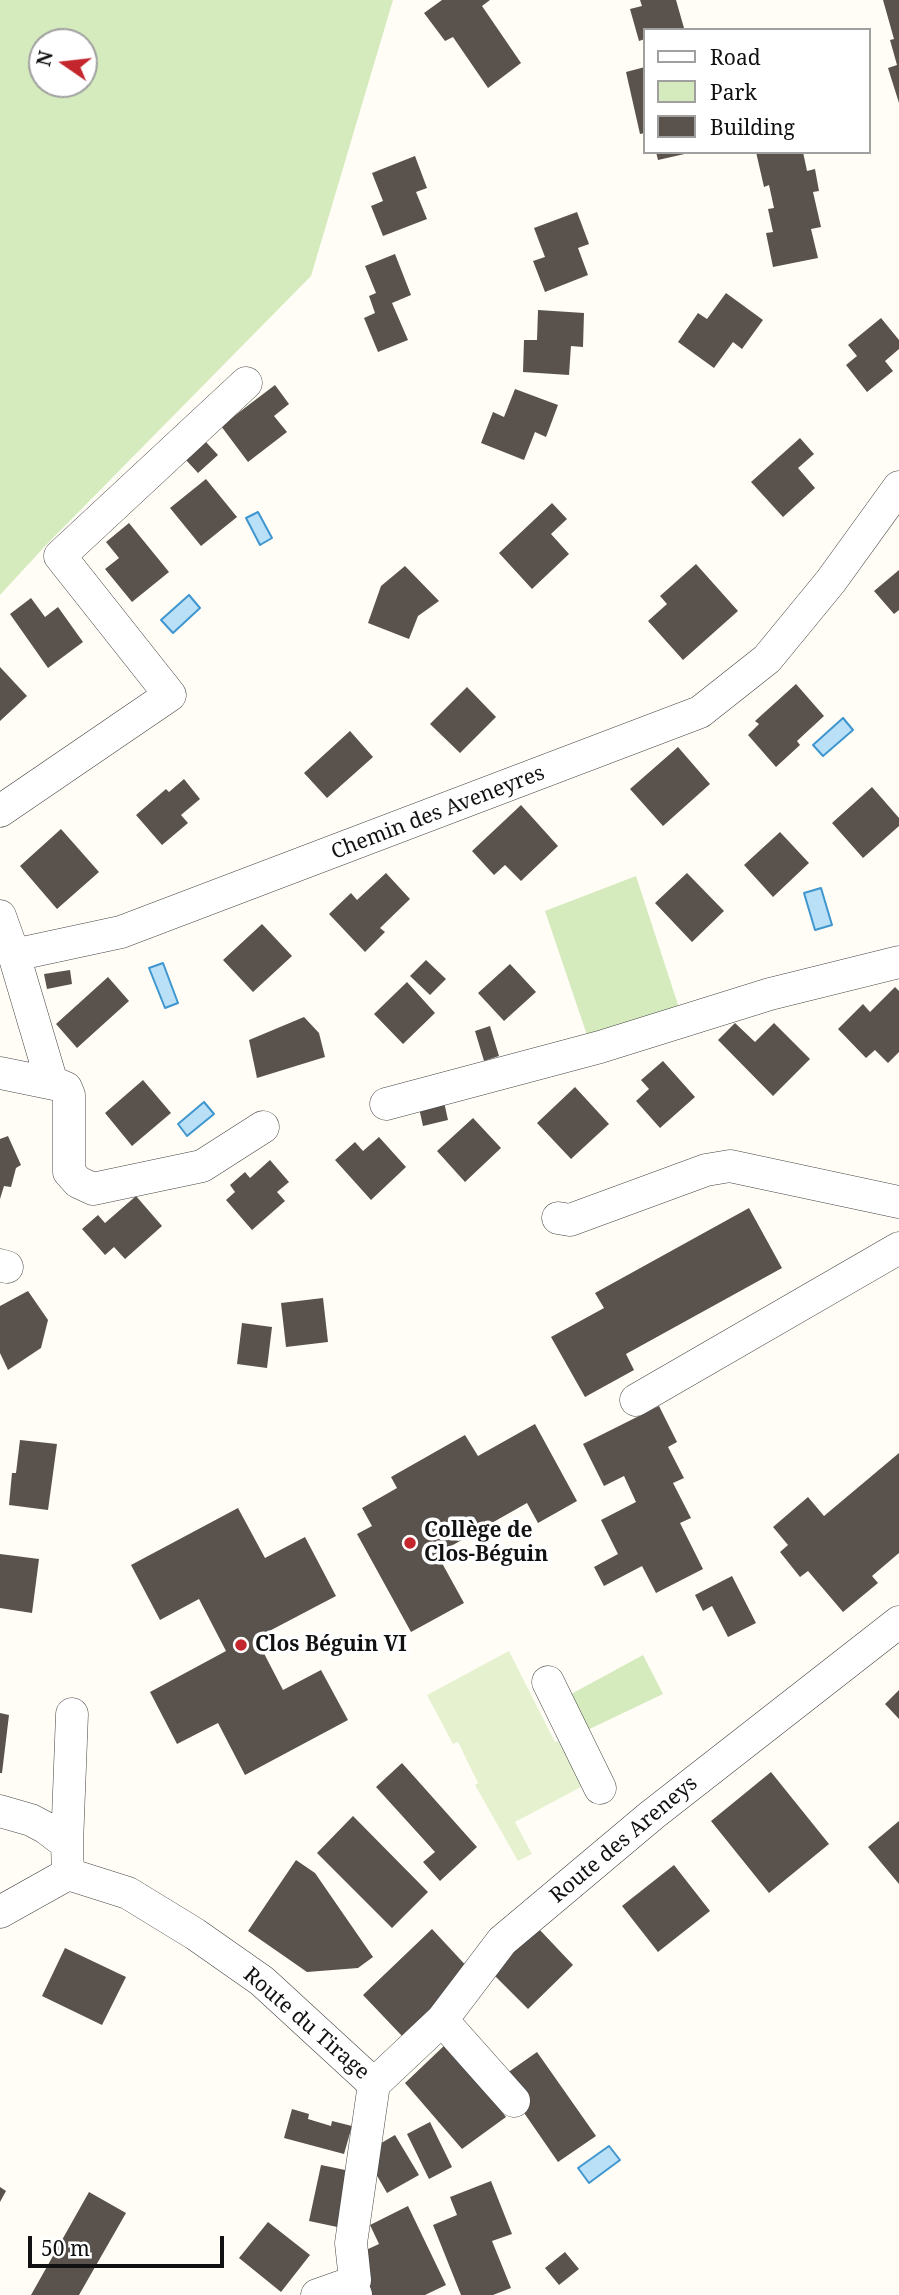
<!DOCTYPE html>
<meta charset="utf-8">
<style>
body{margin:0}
#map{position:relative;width:899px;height:2295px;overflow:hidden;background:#fffdf5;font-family:"Noto Serif",serif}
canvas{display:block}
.legend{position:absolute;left:643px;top:28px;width:228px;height:126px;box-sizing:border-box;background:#fff;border:2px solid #a0a0a0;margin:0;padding:9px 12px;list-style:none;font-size:21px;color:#111}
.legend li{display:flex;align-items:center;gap:14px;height:35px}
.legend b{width:35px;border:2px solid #a0a0a0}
.north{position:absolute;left:28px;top:28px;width:70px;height:70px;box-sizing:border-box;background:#fff;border:2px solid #a0a0a0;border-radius:50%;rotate:284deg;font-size:19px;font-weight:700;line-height:28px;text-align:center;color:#111}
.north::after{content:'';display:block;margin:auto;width:24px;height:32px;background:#c4262e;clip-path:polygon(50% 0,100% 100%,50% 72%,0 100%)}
.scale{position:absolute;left:28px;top:2236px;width:196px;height:32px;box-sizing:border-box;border:4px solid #111;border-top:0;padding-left:9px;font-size:21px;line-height:24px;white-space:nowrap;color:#111;-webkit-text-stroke:5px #fff;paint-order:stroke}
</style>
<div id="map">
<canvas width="899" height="2295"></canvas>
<ul class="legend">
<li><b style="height:9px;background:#fff"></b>Road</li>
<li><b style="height:19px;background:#d5ebbd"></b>Park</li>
<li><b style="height:19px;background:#5a524d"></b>Building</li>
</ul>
<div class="north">N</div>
<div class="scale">50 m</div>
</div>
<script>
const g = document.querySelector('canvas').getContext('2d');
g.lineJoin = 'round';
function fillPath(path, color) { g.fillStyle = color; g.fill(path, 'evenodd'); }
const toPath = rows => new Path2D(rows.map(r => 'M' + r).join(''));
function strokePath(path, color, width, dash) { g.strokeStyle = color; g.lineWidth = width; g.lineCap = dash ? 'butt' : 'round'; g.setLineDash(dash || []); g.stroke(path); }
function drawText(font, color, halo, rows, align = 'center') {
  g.font = font + ' "Noto Serif",serif'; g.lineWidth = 7; g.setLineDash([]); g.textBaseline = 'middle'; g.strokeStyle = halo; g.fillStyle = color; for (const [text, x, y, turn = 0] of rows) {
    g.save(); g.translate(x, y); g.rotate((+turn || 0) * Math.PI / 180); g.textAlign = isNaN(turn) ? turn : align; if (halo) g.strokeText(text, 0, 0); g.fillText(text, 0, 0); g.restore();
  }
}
fillPath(toPath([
 [0,0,393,0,311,276,47,544,0,595],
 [42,42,84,42,84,84,42,84],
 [636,876,682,1017,590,1044,545,911],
 [643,1655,663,1694,579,1734,562,1699]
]), '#d5ebbd');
fillPath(toPath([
 [509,1651,555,1742,558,1741,583,1786,515,1822,532,1854,518,1861,475,1785,478,1783,458,1742,453,1744,427,1695]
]), '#e6f2cf');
const water = toPath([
 [258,512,272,538,260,545,246,518,258,512],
 [189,595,200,608,173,633,161,620,189,595],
 [843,718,853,730,823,756,813,745,843,718],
 [821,888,832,925,815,930,804,893,821,888],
 [163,963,178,1003,165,1008,149,968,163,963],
 [204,1102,214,1114,187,1136,178,1124,204,1102],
 [609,2146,620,2160,589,2183,578,2168,609,2146]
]);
fillPath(water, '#b9e0f7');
strokePath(water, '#3f96cf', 2);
fillPath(toPath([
 [442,0,490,0,482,6,521,63,488,88,453,37,445,41,424,13],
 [640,0,676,0,684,28,676,30,645,30,645,39,639,41,630,9,642,6],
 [883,0,899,0,899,103,888,68,897,65,890,40,894,39],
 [645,67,645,133,640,134,626,72],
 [656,152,688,152,689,153,658,160],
 [756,152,803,152,807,171,815,169,819,191,813,192,821,227,811,229,818,258,773,267,766,233,773,232,768,209,774,208,769,185,764,187],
 [415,156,427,188,416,192,427,219,383,236,371,206,383,201,372,173],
 [577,212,589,244,578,248,588,275,545,292,533,261,545,257,534,228],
 [395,254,411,295,392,303,408,340,378,352,364,318,375,313,369,296,376,293,365,266],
 [726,293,763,320,742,349,733,342,714,368,678,342,698,313,707,319],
 [538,310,584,313,583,347,571,346,569,375,523,372,524,340,537,340],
 [881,318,899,340,899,349,885,361,893,371,867,392,846,365,857,356,848,345],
 [275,385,289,404,274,416,287,432,248,462,221,426],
 [515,389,558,405,546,437,535,432,524,460,481,443,493,412,504,417],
 [800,438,814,454,798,468,815,488,783,517,751,482],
 [206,442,218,455,198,473,186,460],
 [206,479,237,517,201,546,170,508],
 [552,503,567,519,551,534,569,554,532,589,499,553],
 [129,523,169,572,132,602,105,569,119,558,106,542],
 [696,564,738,611,683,660,648,621,667,604,660,596],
 [405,566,439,601,418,616,409,639,368,623,381,586],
 [899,570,899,610,894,614,874,591],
 [31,598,45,617,58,607,83,642,48,668,10,614],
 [0,667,27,696,0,721],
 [796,684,824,716,797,741,800,745,776,767,748,735,759,724,755,721],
 [467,687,496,717,460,753,430,724],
 [350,731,373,757,327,798,304,773],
 [678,747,710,784,663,826,630,789],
 [184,779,200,799,181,815,188,823,162,845,136,815,166,789,169,792],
 [872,787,899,818,899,826,863,858,832,823],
 [521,805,558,846,521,881,505,865,494,875,472,851],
 [61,829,99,872,57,909,20,866],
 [780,832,809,863,773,897,744,865],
 [386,873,410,899,380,928,385,932,365,952,329,914,351,893,357,900],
 [687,873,724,911,692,942,655,903],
 [262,924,292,956,253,992,223,960],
 [426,960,446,979,430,995,410,976],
 [510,964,536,992,504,1021,478,993],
 [70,970,72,984,47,989,44,974],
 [108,977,129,1001,77,1048,56,1024],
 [407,982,435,1013,403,1044,374,1014],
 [895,987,899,991,899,1052,888,1063,875,1050,866,1058,838,1029,863,1004,870,1012],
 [304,1017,319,1033,325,1057,257,1078,249,1040],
 [735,1023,755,1042,774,1023,810,1059,773,1096,718,1040],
 [490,1026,499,1056,484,1061,475,1031],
 [663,1061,695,1097,660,1128,636,1101,649,1089,641,1080],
 [143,1080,171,1113,132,1146,105,1113],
 [575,1087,609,1124,571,1159,537,1123],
 [444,1102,448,1120,423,1126,419,1108],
 [473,1118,501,1148,465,1182,437,1151],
 [8,1136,21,1165,16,1168,11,1187,4,1186,0,1199,0,1139],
 [379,1137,406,1167,371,1200,335,1160,355,1142,363,1151],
 [270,1160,289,1182,277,1192,285,1201,252,1230,226,1200,235,1192,230,1185,245,1172,250,1178],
 [136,1196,162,1226,125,1259,114,1247,105,1255,82,1229,98,1215,105,1223],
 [749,1208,782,1268,626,1354,634,1370,585,1397,551,1337,604,1308,595,1293],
 [28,1291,48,1320,41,1348,8,1370,0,1353,0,1306],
 [323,1298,328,1342,286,1347,281,1303],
 [242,1323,272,1327,267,1368,237,1364],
 [659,1406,677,1442,668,1447,684,1478,673,1483,691,1518,680,1523,703,1569,656,1593,642,1566,604,1586,594,1567,618,1554,601,1520,636,1502,624,1476,604,1486,583,1444],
 [535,1424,577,1501,538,1523,527,1503,437,1554,464,1603,411,1632,357,1534,372,1526,362,1508,397,1488,391,1477,465,1435,478,1456],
 [20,1440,57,1444,48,1510,9,1505,12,1473,16,1473],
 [899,1453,899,1553,872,1576,878,1583,843,1612,808,1571,800,1577,780,1552,788,1545,773,1527,808,1497,824,1516],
 [238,1508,265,1558,305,1537,336,1596,256,1638,283,1690,321,1670,348,1720,245,1775,218,1723,177,1744,150,1692,226,1651,199,1599,160,1620,131,1565],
 [0,1554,39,1559,32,1613,0,1608],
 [732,1576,756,1623,728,1637,712,1606,703,1611,695,1595],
 [899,1690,899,1719,885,1704],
 [0,1713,9,1715,2,1773,0,1773],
 [402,1763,477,1847,440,1881,423,1862,435,1852,376,1787],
 [771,1772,829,1844,769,1893,711,1821],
 [353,1816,428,1892,392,1928,317,1853],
 [899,1821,899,1884,868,1847],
 [296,1860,315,1873,373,1957,358,1968,307,1972,248,1931],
 [674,1865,710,1911,658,1952,622,1906],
 [538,1928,573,1965,528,2009,492,1973],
 [432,1929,471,1971,402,2036,363,1995],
 [65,1948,126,1977,102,2025,42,1996],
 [447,2043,506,2117,462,2149,405,2083],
 [537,2052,596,2136,558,2162,500,2078],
 [292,2109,309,2114,308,2119,331,2126,332,2121,352,2126,344,2154,284,2138],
 [430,2122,452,2167,429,2179,407,2134],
 [395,2135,419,2175,387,2193,364,2153],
 [321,2165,355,2172,342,2228,309,2221],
 [491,2181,512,2234,492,2241,511,2288,493,2295,461,2295,433,2225,457,2215,450,2197],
 [0,2187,6,2191,0,2202],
 [89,2192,126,2213,79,2295,31,2295],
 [408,2206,446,2285,425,2295,372,2295,353,2256,379,2244,370,2225],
 [268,2222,310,2255,281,2292,239,2258],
 [565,2252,579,2269,559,2285,545,2268]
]), '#5a524d');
const minor = toPath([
 [0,811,170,695,60,556,246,383],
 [0,916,14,955],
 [0,1073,59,1085,66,1088,69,1095,69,1172,78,1182,93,1189,202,1166,263,1127],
 [52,1083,14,955,121,932,700,712,767,659,831,581,899,487],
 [386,1104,600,1047,770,994,899,962],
 [558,1218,570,1220,706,1170,730,1166,899,1202],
 [0,1265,7,1267],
 [636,1400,899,1248],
 [548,1682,600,1788],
 [0,1811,31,1820,46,1828,67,1844,68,1874,128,1893,195,1934,262,1981,374,2084,351,2243,355,2280,351,2283,356,2295],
 [67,1844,72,1714],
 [0,1912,68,1874],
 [442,2020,514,2101],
 [374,2084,442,2020,502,1941,652,1815,899,1622],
 [317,2295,351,2283]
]);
strokePath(minor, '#444', 33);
strokePath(minor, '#fff', 32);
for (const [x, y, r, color] of [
 [410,1543,7,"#c4262e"],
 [241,1645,7,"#c4262e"]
]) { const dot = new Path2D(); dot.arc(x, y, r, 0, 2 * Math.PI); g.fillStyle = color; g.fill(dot); strokePath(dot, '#fff', 2.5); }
drawText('21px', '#111', '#fff', [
 ["Chemin des Aveneyres",438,813,-21],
 ["Route des Areneys",624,1840,-40],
 ["Route du Tirage",306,2024,41]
]);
drawText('bold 21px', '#111', '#fff', [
 ["Collège de",424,1531],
 ["Clos-Béguin",424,1555],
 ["Clos Béguin VI",255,1645]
], 'left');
</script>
